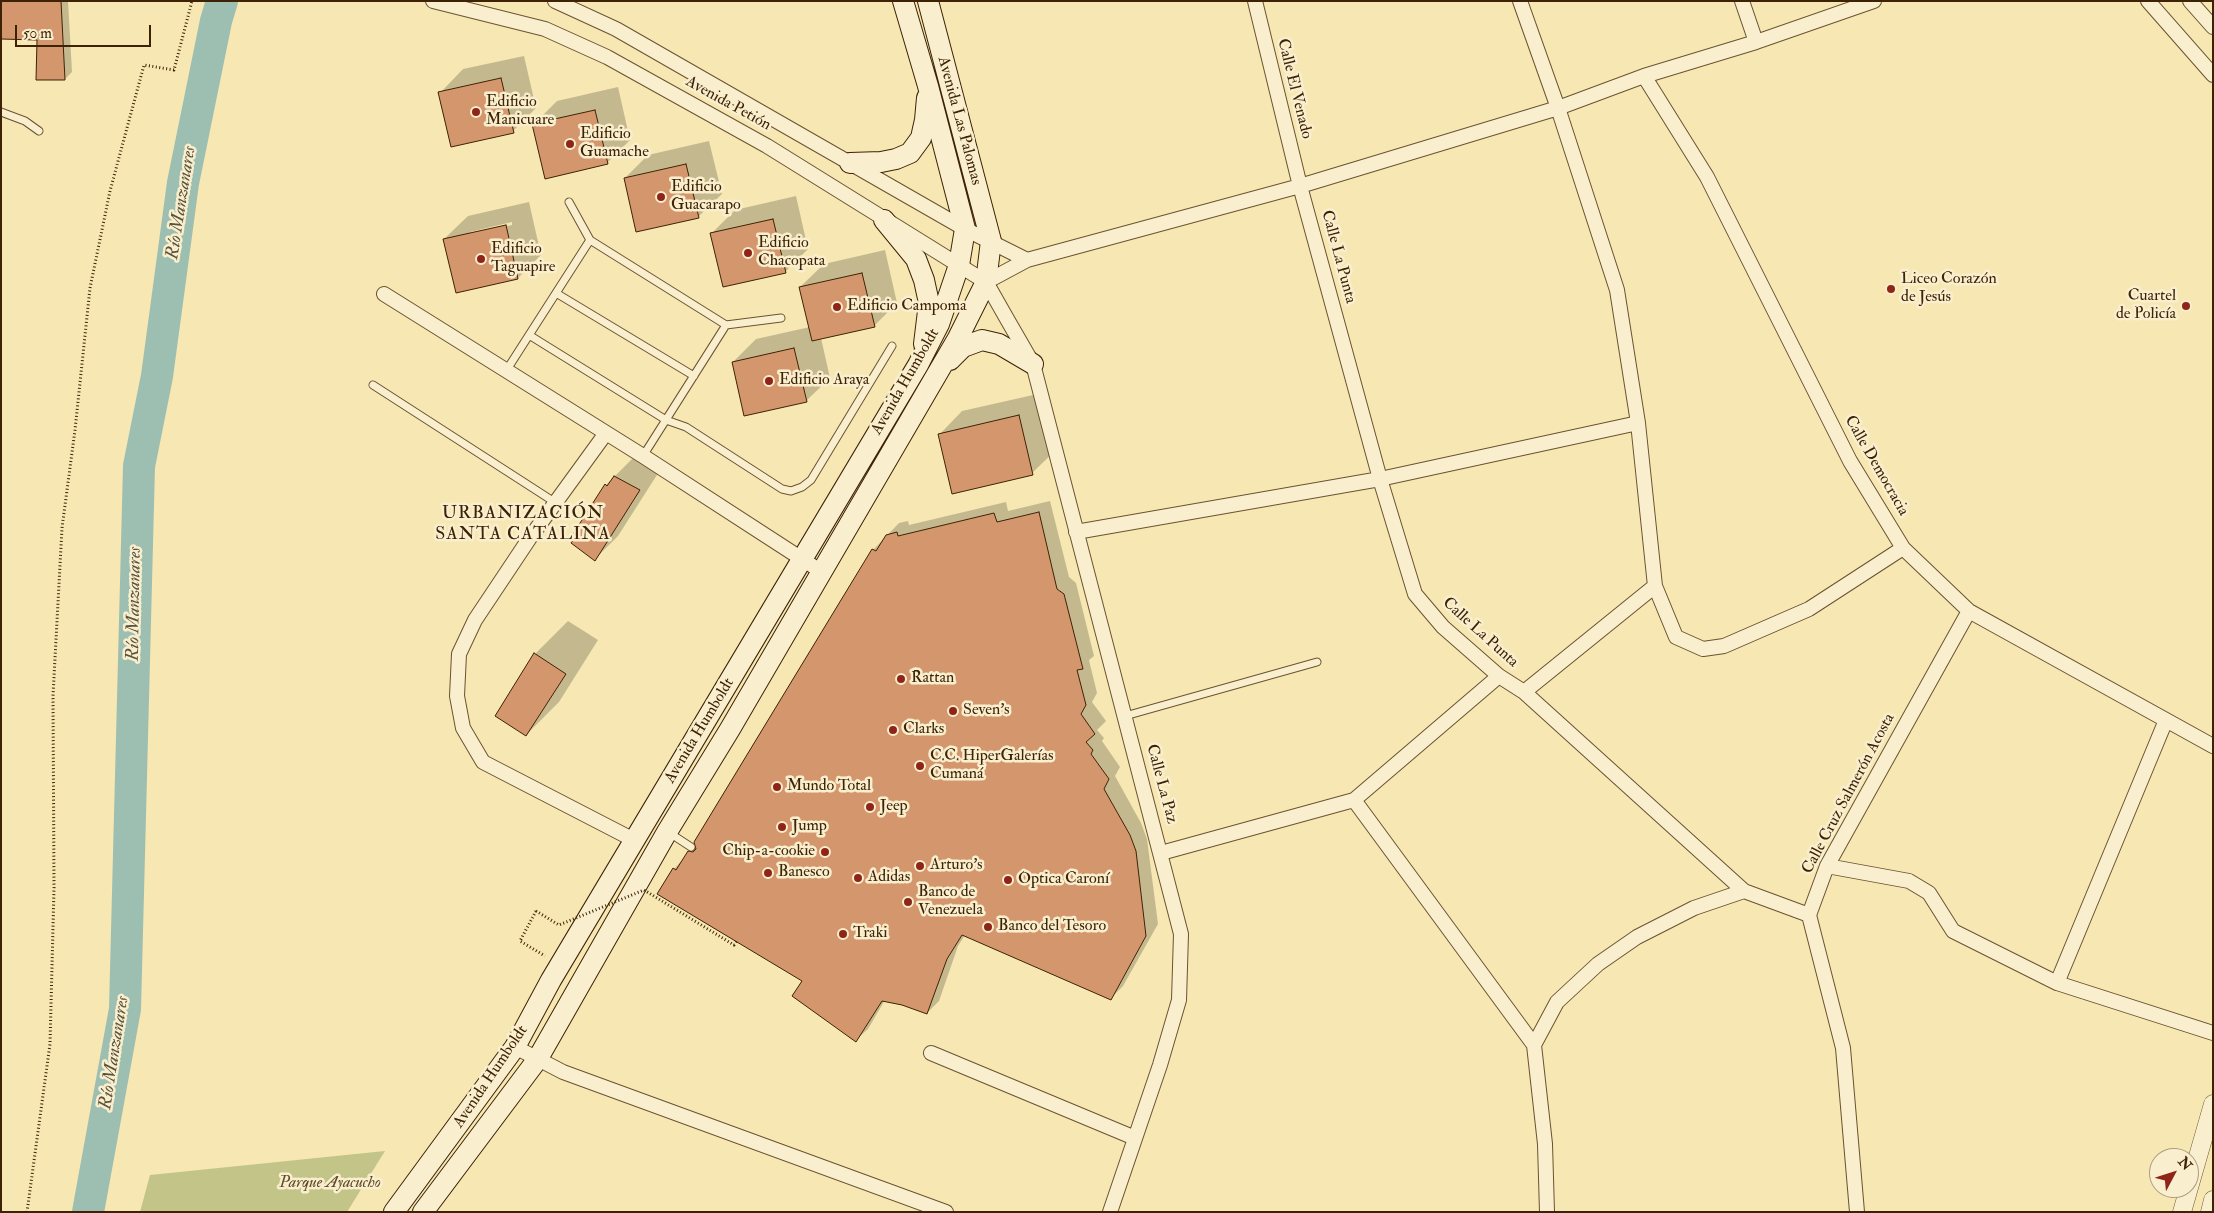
<!DOCTYPE html>
<meta charset="utf-8">
<style>
body{margin:0}
#map{position:relative;width:2214px;height:1213px;overflow:hidden;background:#f6e7b3;font-family:"IM FELL Double Pica",serif}
canvas{display:block}
.frame{position:absolute;inset:0;border:2px solid #3d2205;pointer-events:none}
.north{position:absolute;left:2149px;top:1148px;width:50px;height:50px;box-sizing:border-box;background:#f9efce;border:1px solid #ae9d7e;border-radius:50%;rotate:50deg;font-size:14px;font-weight:700;line-height:20px;text-align:center;color:#3d2205}
.north::after{content:'';display:block;margin:auto;width:18px;height:22px;background:#8f2418;clip-path:polygon(50% 0,100% 100%,50% 72%,0 100%)}
.scale{position:absolute;left:15px;top:25px;width:136px;height:22px;box-sizing:border-box;border:2px solid #3d2205;border-top:0;padding-left:6px;font-size:15px;line-height:18px;white-space:nowrap;color:#3d2205;-webkit-text-stroke:4px #f9efce;paint-order:stroke}
</style>
<div id="map">
<canvas width="2214" height="1213"></canvas>
<div class="frame"></div>
<div class="north">N</div>
<div class="scale">50 m</div>
</div>
<script>
const g = document.querySelector('canvas').getContext('2d');
g.lineJoin = 'round';
function fillPath(path, color) { g.fillStyle = color; g.fill(path, 'evenodd'); }
const toPath = rows => new Path2D(rows.map(r => 'M' + r).join(''));
function strokePath(path, color, width, dash) { g.strokeStyle = color; g.lineWidth = width; g.lineCap = dash ? 'butt' : 'round'; g.setLineDash(dash || []); g.stroke(path); }
function drawText(font, color, halo, rows, align = 'center') {
  g.font = font + ' "IM FELL Double Pica",serif'; g.lineWidth = 5; g.setLineDash([]); g.textBaseline = 'middle'; g.strokeStyle = halo; g.fillStyle = color; for (const [text, x, y, turn = 0] of rows) {
    g.save(); g.translate(x, y); g.rotate((+turn || 0) * Math.PI / 180); g.textAlign = isNaN(turn) ? turn : align; if (halo) g.strokeText(text, 0, 0); g.fillText(text, 0, 0); g.restore();
  }
}
fillPath(toPath([
 [385,1151,347,1212,140,1212,150,1175]
]), '#c2c488');
fillPath(toPath([
 [1,1,68,1,72,72,65,79,38,39],
 [524,56,536,108,513,131,440,93,463,69],
 [618,87,630,140,607,163,534,124,557,101],
 [709,141,722,194,698,217,625,178,648,155],
 [796,196,808,249,785,272,712,233,735,210],
 [529,202,541,255,518,278,444,239,468,216],
 [512,222,512,225,470,234,470,232],
 [885,250,897,303,874,326,821,338,830,378,806,401,733,362,756,339,810,327,800,287,824,264],
 [1042,393,1056,450,1032,473,939,435,962,411],
 [638,453,662,467,618,536,595,559,575,534,606,485],
 [1050,501,1069,577,1076,583,1094,656,1089,660,1097,693,1092,702,1106,721,1097,730,1104,738,1102,741,1120,767,1115,776,1141,823,1147,839,1158,924,1123,986,1111,998,965,935,958,946,939,1001,927,1013,903,1003,885,1000,868,1029,856,1040,803,981,674,869,696,845,695,842,873,550,899,523,908,521,909,525,1006,502,1008,511],
 [568,621,598,640,559,702,526,735,535,654]
]), '#0003');
strokePath(toPath([
 [88,1212,125,1009,139,466,157,376,183,183,216,21,222,1]
]), '#9dbfb1', 32);
const building = toPath([
 [1,1,61,1,65,80,36,80,37,40,1,39,1,1],
 [501,78,514,133,451,147,438,92,501,78],
 [595,110,608,164,545,179,532,124,595,110],
 [686,164,699,218,636,232,624,178,686,164],
 [773,219,786,273,723,287,710,233,773,219],
 [506,225,518,279,456,293,443,239,506,225],
 [862,273,875,327,812,341,799,287,862,273],
 [794,348,807,402,744,416,732,362,794,348],
 [1019,415,1033,475,952,494,938,434,1019,415],
 [614,476,640,490,595,561,571,543,576,536,573,534,605,484,607,486,614,476],
 [1039,512,1057,589,1064,594,1083,669,1077,670,1086,705,1081,714,1095,734,1086,742,1093,750,1091,754,1109,779,1104,789,1130,835,1136,851,1146,936,1111,1000,962,935,947,959,927,1014,902,1005,882,1001,856,1042,792,996,802,981,657,894,673,868,676,870,688,851,693,852,696,849,694,842,872,549,876,551,886,535,897,532,898,536,994,513,997,522,1039,512],
 [534,653,566,674,526,736,495,716,534,653]
]);
fillPath(building, '#d4966d');
strokePath(building, '#3d2205', 1);
const service = toPath([
 [1,112,25,121,39,131],
 [569,202,590,240,726,325,781,318],
 [556,293,694,376],
 [529,335,666,420,686,427,782,489,791,491,802,487,811,480,892,346],
 [506,371,590,240],
 [373,385,556,503],
 [643,456,726,325],
 [1125,716,1317,662],
 [668,832,691,847]
]);
const minor = toPath([
 [433,1,545,29,607,57,767,146,986,282,1007,319,1033,364,1181,934,1179,1000,1160,1065,1110,1212],
 [555,1,616,29,965,229,1027,260],
 [1255,1,1300,186,1380,479,1415,594,1443,627,1499,676,1524,692,1744,891,1809,915],
 [1520,1,1558,108,1617,290,1638,423,1655,586,1676,637,1703,649,1724,646,1809,609,1903,548],
 [1742,1,1756,42],
 [2148,1,2213,75],
 [2190,1,2213,27],
 [1644,76,1707,177,1850,461,1903,548,1969,611,2213,746],
 [986,282,1027,260,1300,186,1558,108,1644,76,1756,42,1874,1],
 [384,294,643,456,822,572],
 [606,433,529,539,475,620,459,654,457,696,463,728,483,762,634,840],
 [1076,532,1380,479,1638,423],
 [1524,692,1655,586],
 [1354,800,1534,1045,1545,1144,1547,1212],
 [1161,853,1354,800,1499,676],
 [1827,866,1909,881,1929,893,1953,931,2057,983,2213,1033],
 [2057,983,2166,720],
 [1534,1045,1557,1002,1598,964,1637,937,1694,908,1744,891],
 [515,1047,563,1072,946,1212],
 [931,1053,1135,1138],
 [1857,1212,1843,1048,1809,915,1827,866,1969,611]
]);
const tertiary = toPath([
 [2182,1212,2213,1104],
 [2210,1212,2213,1200]
]);
const secondary = toPath([
 [850,163,881,162,896,159,910,153,921,138,925,120,927,98],
 [884,220,916,259,924,280,929,303,924,344],
 [950,360,963,347,982,340,999,344,1033,364],
 [394,1212,515,1047,551,980,918,365,939,324,959,265,965,229,928,86,903,1],
 [423,1212,537,1060,667,832,730,729,958,338,986,282,991,241,928,1]
]);
strokePath(service, '#6b5330', 9);
strokePath(minor, '#6b5330', 16);
strokePath(tertiary, '#6b5330', 19);
strokePath(secondary, '#3d2205', 22);
strokePath(toPath([
 [536,911,520,941,545,956],
 [27,1212,50,1044,54,888,53,696,62,528,75,430,90,288,110,191,144,65,174,70,192,1]
]), '#3d2205', 3, [1, 2.5]);
strokePath(service, '#f9efce', 7);
strokePath(minor, '#f9efce', 14);
strokePath(tertiary, '#f9efce', 18);
strokePath(secondary, '#f9efce', 20);
strokePath(toPath([
 [536,911,559,925,644,890,734,945,737,941]
]), '#3d2205', 3, [1, 2.5]);
for (const [x, y, r, color] of [
 [476,112,5,"#8f2418"],
 [570,144,5,"#8f2418"],
 [661,197,5,"#8f2418"],
 [748,253,5,"#8f2418"],
 [481,259,5,"#8f2418"],
 [1891,289,5,"#8f2418"],
 [2186,306,5,"#8f2418"],
 [837,307,5,"#8f2418"],
 [769,381,5,"#8f2418"],
 [901,679,5,"#8f2418"],
 [953,711,5,"#8f2418"],
 [893,730,5,"#8f2418"],
 [920,766,5,"#8f2418"],
 [777,787,5,"#8f2418"],
 [870,807,5,"#8f2418"],
 [782,827,5,"#8f2418"],
 [825,852,5,"#8f2418"],
 [920,866,5,"#8f2418"],
 [768,873,5,"#8f2418"],
 [858,878,5,"#8f2418"],
 [1008,880,5,"#8f2418"],
 [908,902,5,"#8f2418"],
 [988,927,5,"#8f2418"],
 [843,934,5,"#8f2418"]
]) { const dot = new Path2D(); dot.arc(x, y, r, 0, 2 * Math.PI); g.fillStyle = color; g.fill(dot); strokePath(dot, '#f9efce', 2); }
drawText('16px', '#3d2205', '#f9efce', [
 ["Calle El Venado",1294,89,76],
 ["Avenida Petión",728,104,29],
 ["Avenida Las Palomas",959,121,75],
 ["Calle La Punta",1338,257,75],
 ["Avenida Humboldt",906,382,-60],
 ["Calle Democracia",1876,466,60],
 ["Calle La Punta",1480,633,42],
 ["Avenida Humboldt",700,731,-59],
 ["Calle La Paz",1161,784,75],
 ["Calle Cruz Salmerón Acosta",1849,794,-62],
 ["Avenida Humboldt",491,1077,-56]
]);
drawText('16px', '#3d2205', '#f9efce', [
 ["Edificio",486,103],
 ["Manicuare",486,121],
 ["Edificio",580,135],
 ["Guamache",580,153],
 ["Edificio",671,188],
 ["Guacarapo",671,206],
 ["Edificio",758,244],
 ["Chacopata",758,262],
 ["Edificio",491,250],
 ["Taguapire",491,268],
 ["Liceo Corazón",1901,280],
 ["de Jesús",1901,298],
 ["Cuartel",2176,297,"right"],
 ["de Policía",2176,315,"right"],
 ["Edificio Campoma",847,307],
 ["Edificio Araya",779,381],
 ["Rattan",911,679],
 ["Seven's",963,711],
 ["Clarks",903,730],
 ["C.C. HiperGalerías",930,757],
 ["Cumaná",930,775],
 ["Mundo Total",787,787],
 ["Jeep",880,807],
 ["Jump",792,827],
 ["Chip-a-cookie",815,852,"right"],
 ["Arturo's",930,866],
 ["Banesco",778,873],
 ["Adidas",868,878],
 ["Optica Caroní",1018,880],
 ["Banco de",918,893],
 ["Venezuela",918,911],
 ["Banco del Tesoro",998,927],
 ["Traki",853,934]
], 'left');
drawText('italic 16px', '#5e4a26', '#f9efce', [
 ["Parque Ayacucho",330,1184]
]);
drawText('italic 18px', '#5a5139', '#f9efce', [
 ["Río Manzanares",182,203,-81],
 ["Río Manzanares",135,604,-89],
 ["Río Manzanares",115,1053,-81]
]);
g.letterSpacing = '1px';
drawText('18px', '#3d2205', '#f9efce', [
 ["URBANIZACIÓN",523,514],
 ["SANTA CATALINA",523,535]
]);
g.letterSpacing = '0px';
</script>
